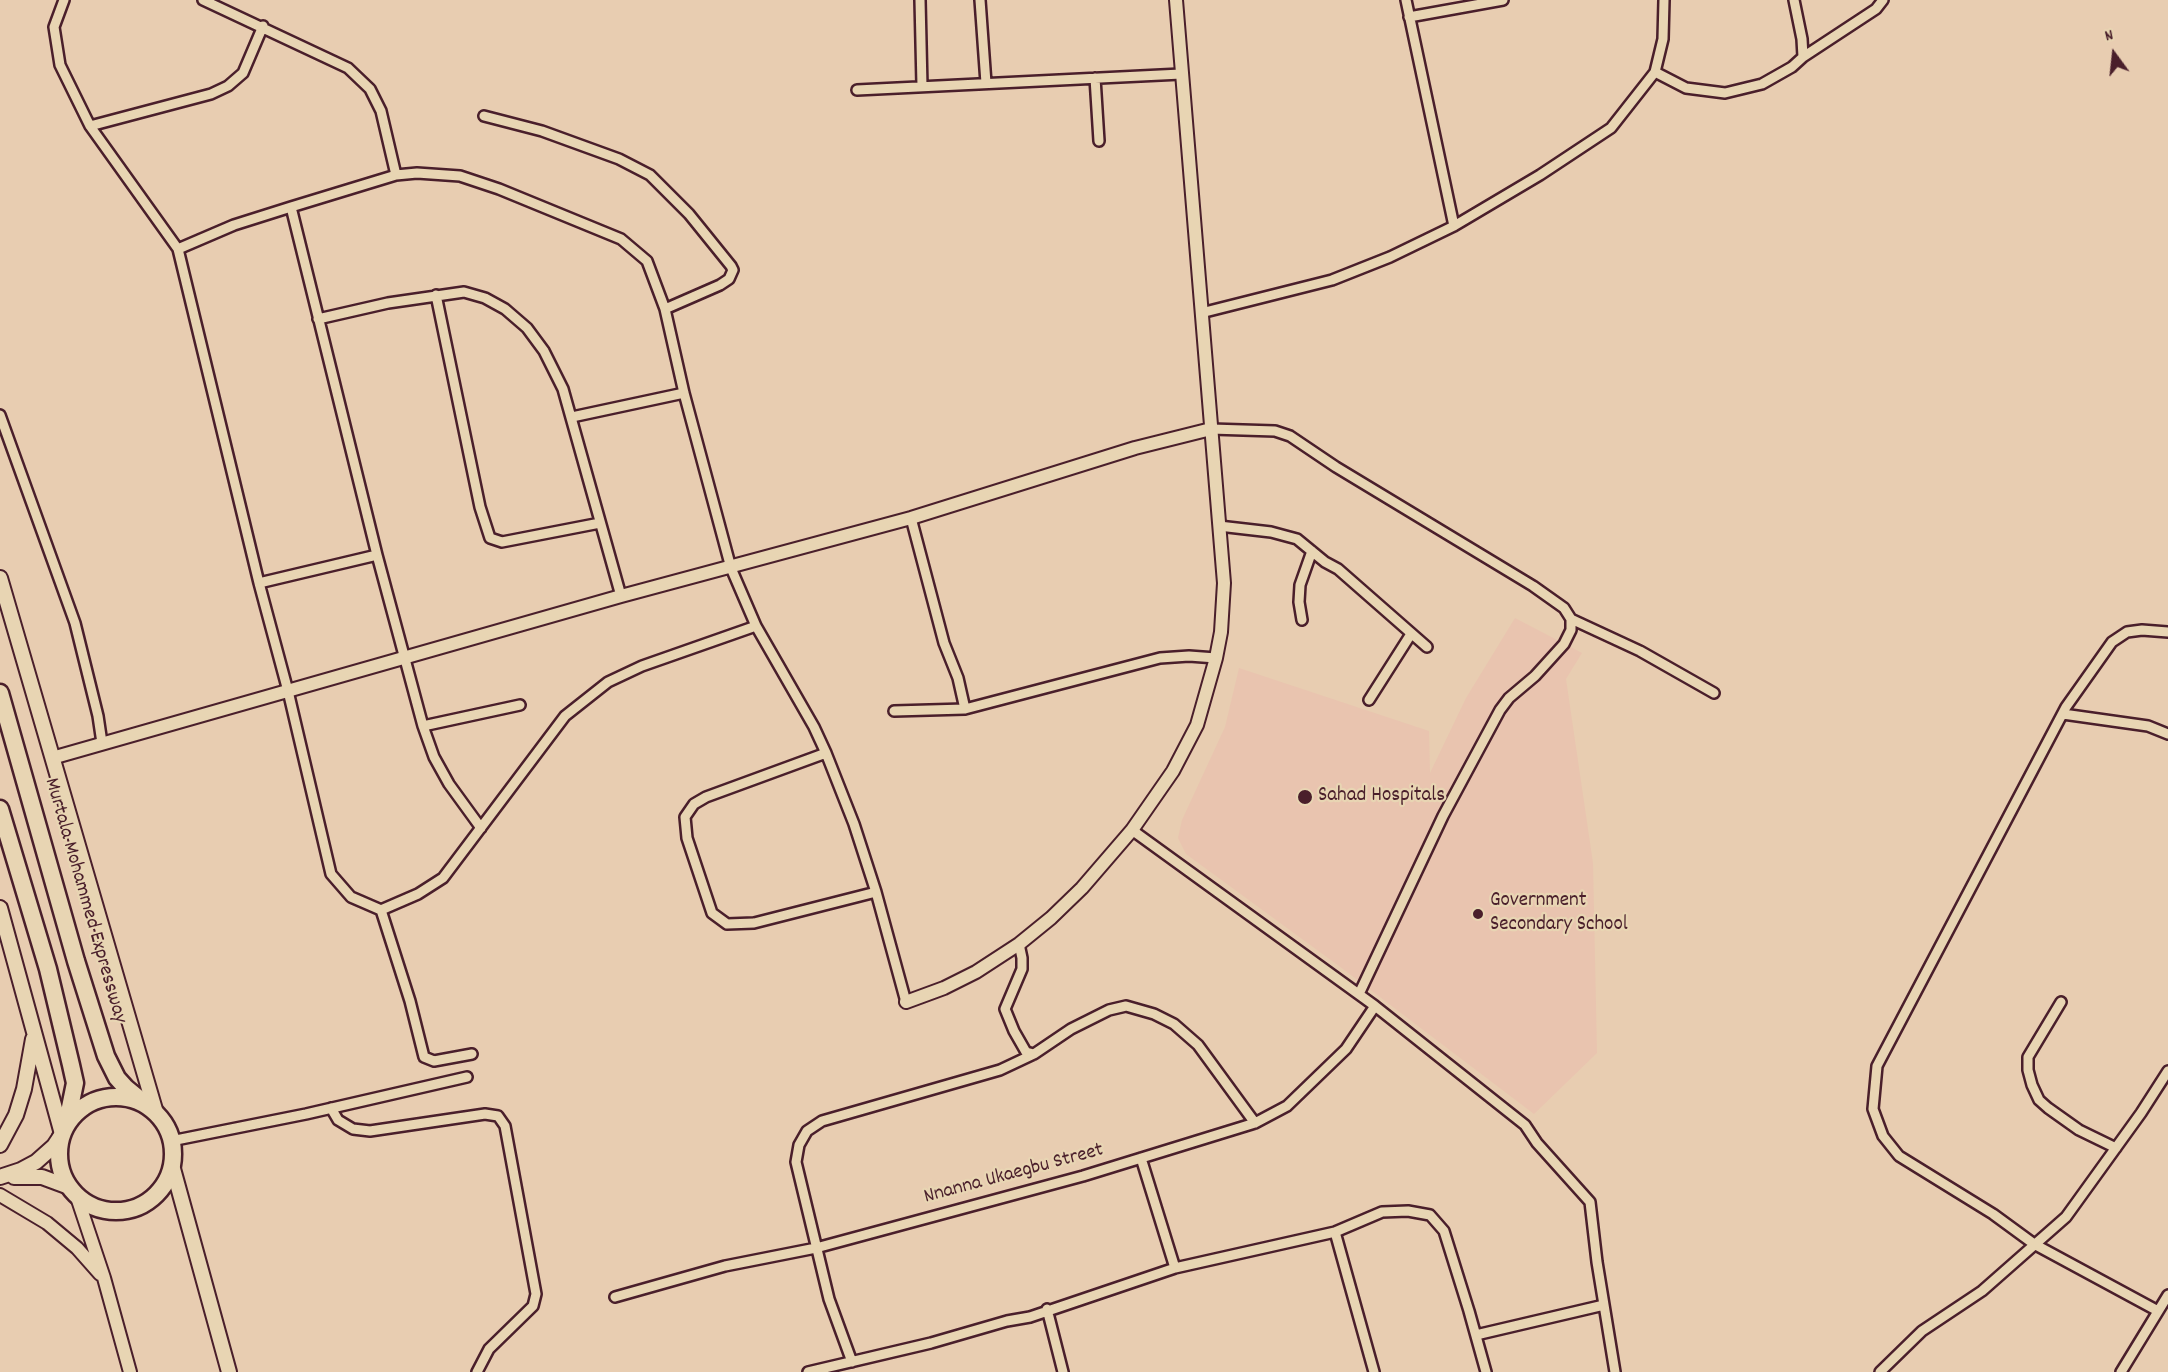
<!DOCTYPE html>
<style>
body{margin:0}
#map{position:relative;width:2168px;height:1372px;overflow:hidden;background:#e8cdb1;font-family:Dekko,sans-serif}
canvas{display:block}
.north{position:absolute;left:2084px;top:24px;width:60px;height:60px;-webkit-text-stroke:4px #e8d5b3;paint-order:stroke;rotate:345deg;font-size:16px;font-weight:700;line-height:24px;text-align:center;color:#4a1f2b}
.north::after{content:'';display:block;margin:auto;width:21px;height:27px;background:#4a1f2b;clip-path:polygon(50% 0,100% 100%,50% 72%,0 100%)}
</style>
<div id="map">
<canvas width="2168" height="1372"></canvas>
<div class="north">N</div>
</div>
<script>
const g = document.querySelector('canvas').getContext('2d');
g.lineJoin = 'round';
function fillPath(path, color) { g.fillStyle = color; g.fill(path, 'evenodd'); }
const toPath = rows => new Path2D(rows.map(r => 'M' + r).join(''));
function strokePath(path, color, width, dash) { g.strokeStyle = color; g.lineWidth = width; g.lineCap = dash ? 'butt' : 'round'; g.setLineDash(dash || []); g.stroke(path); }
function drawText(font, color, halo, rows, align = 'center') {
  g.font = font + ' Dekko,sans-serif'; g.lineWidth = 4.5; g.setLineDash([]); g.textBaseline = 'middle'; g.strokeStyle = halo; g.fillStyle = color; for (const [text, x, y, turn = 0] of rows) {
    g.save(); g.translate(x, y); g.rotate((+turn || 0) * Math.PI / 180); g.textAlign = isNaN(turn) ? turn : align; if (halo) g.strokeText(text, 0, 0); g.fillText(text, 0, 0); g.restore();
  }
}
fillPath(toPath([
 [1515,618,1582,653,1566,679,1593,863,1597,1053,1534,1114,1339,966,1186,854,1178,838,1182,820,1225,727,1239,668,1429,731,1430,773,1466,698]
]), '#e9c4af');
const street = toPath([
 [64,0,54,27,60,65,90,126,178,249,259,583,288,691,331,874,351,897,381,910,418,894,443,878,565,716,608,682,642,666,756,626],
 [203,0,348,68,370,89,381,111,396,175],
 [920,0,922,86],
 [980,0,986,83],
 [1406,0,1454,226],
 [1409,17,1503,0],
 [1803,57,1876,9,1883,0],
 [1655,72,1686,88,1725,93,1762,84,1792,67,1803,57,1802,39,1794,0],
 [1095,78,1099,141],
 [857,90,1181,74],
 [484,116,542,131,619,159,650,175,689,214,731,266,733,270,729,279,720,285,665,309],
 [90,126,211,94,228,86,243,73,263,26],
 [291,207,377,555,423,726,434,757,449,784,481,828],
 [178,249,234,225,291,207,396,175,417,173,460,176,499,189,621,239,647,261,665,309,684,393,731,568,756,626,814,727,826,753,854,824,876,892,906,1002],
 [436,295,480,507,490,538,502,542,600,523],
 [1201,313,1332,280,1390,257,1454,226,1540,175,1611,128,1655,72,1663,39,1664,0],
 [318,319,388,303,464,292,485,298,505,309,527,328,544,351,563,389,621,596],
 [0,415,75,623,98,716,102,743],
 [572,417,684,393],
 [1211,429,1275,431,1290,436,1336,467,1533,586,1564,608,1571,619,1571,630,1564,644,1535,676,1509,698,1500,710,1443,816,1359,994],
 [911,518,944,643,958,678,965,709],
 [1219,526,1271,532,1297,539,1325,562,1338,569,1427,647],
 [259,583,377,555],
 [1571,619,1640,651,1714,693],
 [1302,620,1299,602,1300,585,1312,551],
 [1369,700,1411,634],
 [894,711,965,709,1160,658,1189,656,1216,658],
 [2063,714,2148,726,2168,734],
 [423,726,520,705],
 [826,753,706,797,694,804,685,817,687,838,712,913,727,924,754,923,876,892],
 [1132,830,1375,1006,1525,1125,1537,1143,1590,1202,1597,1262,1615,1372],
 [381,910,410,1001,424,1057,434,1061,472,1054],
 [1019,944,1022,958,1022,969,1005,1009,1014,1031,1026,1052,1034,1054,1071,1029,1109,1010,1126,1006,1154,1014,1174,1024,1198,1045,1255,1123],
 [2061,1002,2028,1057,2028,1070,2032,1085,2039,1100,2048,1108,2079,1130,2116,1148],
 [331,1108,338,1120,353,1129,370,1131,485,1114,498,1116,505,1126,536,1294,533,1306,489,1349,477,1372],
 [171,1141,306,1114,467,1077],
 [1141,1158,1175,1268],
 [1335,1232,1374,1372],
 [615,1297,725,1266,816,1248,1083,1176,1255,1123,1287,1106,1346,1049,1375,1006],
 [1047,1309,1063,1372],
 [2158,1311,2034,1244,1993,1214,1899,1156,1883,1136,1873,1109,1877,1066,2066,707,2112,642,2127,632,2142,630,2168,632],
 [1476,1335,1604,1305],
 [852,1362,829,1299,796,1162,799,1145,807,1131,822,1121,1000,1070,1034,1054],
 [808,1372,931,1343,1007,1321,1030,1317,1175,1268,1335,1232,1382,1212,1408,1211,1430,1215,1444,1231,1469,1311,1486,1372],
 [1880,1372,1922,1331,1982,1291,2066,1217,2141,1113,2168,1071],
 [2121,1372,2168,1295]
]);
const secondary = toPath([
 [52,758,621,596,911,518,1135,448,1211,429],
 [906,1002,944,988,976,972,1019,944,1051,918,1082,888,1132,830,1173,771,1197,725,1216,658,1221,632,1224,583,1176,0],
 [76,1194,104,1278,130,1372],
 [0,1195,47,1223,77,1248,100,1274]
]);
const primary = toPath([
 [0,578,156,1113],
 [0,908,62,1134,54,1146,36,1162,21,1170,0,1177],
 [0,1145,16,1115,24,1089,33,1039],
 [172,1165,229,1372],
 [14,1177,42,1177,69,1187]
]);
const highway = toPath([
 [0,693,76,961,106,1056,117,1078,126,1088,149,1107],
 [0,809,48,969,71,1065,75,1083,67,1122],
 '59 1154a57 57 0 1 1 114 0a57 57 0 1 1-114 0Z'
]);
strokePath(street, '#4a1f2b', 14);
strokePath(secondary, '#4a1f2b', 16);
strokePath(primary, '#4a1f2b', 18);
strokePath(highway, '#4a1f2b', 21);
strokePath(street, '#e8d5b3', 9);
strokePath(secondary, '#e8d5b3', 12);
strokePath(primary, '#e8d5b3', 14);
strokePath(highway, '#e8d5b3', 16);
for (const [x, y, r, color] of [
 [1305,797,8,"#4a1f2b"],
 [1478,914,6,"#4a1f2b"]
]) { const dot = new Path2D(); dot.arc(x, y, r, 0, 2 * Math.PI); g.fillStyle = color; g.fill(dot); strokePath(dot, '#e8d5b3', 2); }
drawText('21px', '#4a1f2b', '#e8d5b3', [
 ["Sahad Hospitals",1318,797],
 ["Government",1490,902],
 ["Secondary School",1490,926]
], 'left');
drawText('21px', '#4a1f2b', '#e8d5b3', [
 ["Murtala Mohammed Expressway",84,901,74],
 ["Nnanna Ukaegbu Street",1014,1175,-15]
]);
</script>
